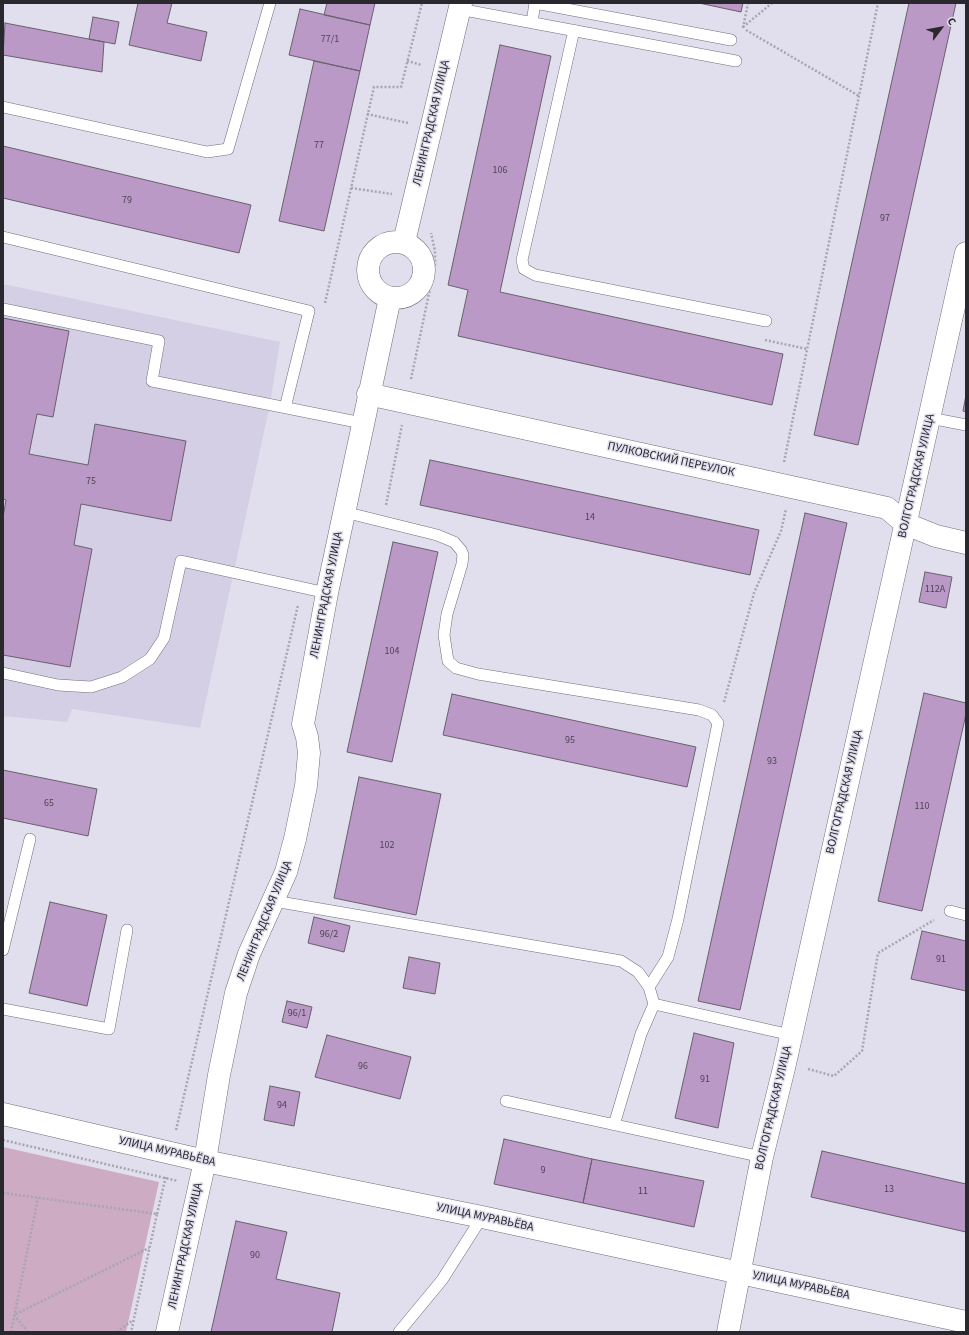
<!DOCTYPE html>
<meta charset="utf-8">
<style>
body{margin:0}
#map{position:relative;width:969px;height:1335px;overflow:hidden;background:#e1deed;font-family:"Source Sans 3",sans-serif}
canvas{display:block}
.frame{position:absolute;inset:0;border:4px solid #29282e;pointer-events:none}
.north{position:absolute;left:921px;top:8px;width:40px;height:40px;-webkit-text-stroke:3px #e1deed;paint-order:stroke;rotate:58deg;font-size:11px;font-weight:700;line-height:16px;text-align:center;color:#29282e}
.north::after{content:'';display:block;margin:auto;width:14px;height:18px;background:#29282e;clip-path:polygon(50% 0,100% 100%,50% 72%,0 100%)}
</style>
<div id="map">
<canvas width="969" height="1335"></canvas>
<div class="frame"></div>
<div class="north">С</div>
</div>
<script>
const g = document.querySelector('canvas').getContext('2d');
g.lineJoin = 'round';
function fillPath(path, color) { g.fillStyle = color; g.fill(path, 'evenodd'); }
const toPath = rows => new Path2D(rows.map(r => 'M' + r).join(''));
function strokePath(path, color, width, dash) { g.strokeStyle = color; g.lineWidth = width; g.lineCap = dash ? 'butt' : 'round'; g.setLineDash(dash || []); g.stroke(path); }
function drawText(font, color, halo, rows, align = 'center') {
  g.font = font + ' "Source Sans 3",sans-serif'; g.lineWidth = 3; g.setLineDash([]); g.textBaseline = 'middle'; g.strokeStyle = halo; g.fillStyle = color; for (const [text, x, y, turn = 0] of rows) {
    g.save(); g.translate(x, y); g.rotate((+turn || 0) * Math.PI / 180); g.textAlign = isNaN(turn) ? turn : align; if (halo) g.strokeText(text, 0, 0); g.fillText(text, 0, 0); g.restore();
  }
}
fillPath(toPath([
 [3,284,280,342,270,404,200,728,72,709,67,722,3,716]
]), '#d4cfe4');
fillPath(toPath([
 [3,1147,159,1182,126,1332,3,1332]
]), '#cdabc2');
const building = toPath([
 [138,3,172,3,167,23,207,32,201,61,129,45,138,3],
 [327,3,375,3,370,25,324,15,327,3],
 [699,3,743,3,741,12,699,3],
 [909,3,956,3,858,445,814,435,909,3],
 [300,9,370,25,360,71,289,55,300,9],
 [93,17,119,22,115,44,89,39,93,17],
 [5,23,104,42,102,72,3,55,5,23],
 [500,45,551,56,500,292,783,354,772,405,458,336,468,290,448,285,500,45],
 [314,61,360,71,324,231,279,221,314,61],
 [3,146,251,205,239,253,3,198,3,146],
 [3,318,69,331,53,417,37,414,29,454,88,465,95,424,186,441,171,521,81,504,74,545,92,549,70,667,3,655,3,517,6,500,3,499,3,318],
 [966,395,966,412,963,411,966,395],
 [430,460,759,530,750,575,420,505,430,460],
 [805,513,847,523,740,1010,698,1001,805,513],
 [393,542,438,552,392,762,347,752,393,542],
 [925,572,952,577,946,608,919,602,925,572],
 [924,693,966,703,966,714,922,911,878,901,924,693],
 [452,694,696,747,687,787,443,735,452,694],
 [3,770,97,789,88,836,3,818,3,770],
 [359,777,441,794,416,915,334,898,359,777],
 [50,902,107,915,87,1006,29,993,50,902],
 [314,917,350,926,344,952,308,943,314,917],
 [922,931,966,941,966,991,911,979,922,931],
 [409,957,440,963,435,994,403,988,409,957],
 [287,1001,312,1007,307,1028,282,1022,287,1001],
 [694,1033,734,1043,718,1128,675,1118,694,1033],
 [327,1035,411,1057,400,1099,315,1077,327,1035],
 [270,1086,300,1092,294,1126,264,1120,270,1086],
 [504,1139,592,1159,583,1203,494,1184,504,1139],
 [822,1151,966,1184,966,1232,811,1197,822,1151],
 [592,1159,704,1181,694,1227,583,1203,592,1159],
 [236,1221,287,1232,276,1279,340,1293,332,1332,211,1332,236,1221]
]);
fillPath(building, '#bb99c7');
strokePath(building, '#69606c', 1);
const service = toPath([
 [459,9,736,61],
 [532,22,535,3,731,40],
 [574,30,522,260,524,269,535,275,766,321],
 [3,107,207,152,228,149,270,3],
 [3,237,309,311,285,408],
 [3,309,159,341,152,381,362,423],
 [930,418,966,425],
 [344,512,437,535,454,542,461,550,463,555,462,564,447,614,444,635,448,661,456,668,478,674,699,710,712,715,718,723,678,919,668,957,649,987],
 [3,673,58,685,91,687,122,677,150,659,164,638,181,561,327,593],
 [274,901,621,961,638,972,649,987,654,1004,791,1035],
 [950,911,966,915],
 [3,950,30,839],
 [3,1009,109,1029,127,930],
 [506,1101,762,1157],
 [614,1125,641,1034,654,1004],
 [399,1332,442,1280,482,1217]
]);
const minor = toPath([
 '368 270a28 28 0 1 1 56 0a28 28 0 1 1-56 0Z',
 [404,242,461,3],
 [368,394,887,508,906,524,936,536,966,543],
 [167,1332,205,1161,219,1075,236,993,249,954,286,872,295,839,306,786,309,753,307,737,303,724,327,593,390,298],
 [728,1332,762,1157,784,1068,966,253]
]);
const tertiary = toPath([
 [3,1114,205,1161,482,1217,966,1322]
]);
strokePath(service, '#716e7c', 12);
strokePath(minor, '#716e7c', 23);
strokePath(tertiary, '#716e7c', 23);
strokePath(toPath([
 [743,27,772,3],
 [743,28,748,3],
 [746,30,859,96],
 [407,61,422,65],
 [367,114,408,123],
 [351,188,392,194],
 [325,303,374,87,401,87,422,3],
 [765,340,807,349],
 [411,379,435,265,435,251,431,233],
 [784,462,878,3],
 [386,505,402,425],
 [724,702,754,593,781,531,786,509],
 [808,1069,834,1076,862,1051,878,953,934,920],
 [176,1130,298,605],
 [3,1140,178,1181],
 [3,1193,157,1214,131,1332],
 [157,1214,166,1176],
 [11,1332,38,1198],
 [28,1332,14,1315,149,1248],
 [117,1332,133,1320]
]), '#a7a5b1', 2.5, [2, 2]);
strokePath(service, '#fff', 11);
strokePath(minor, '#fff', 22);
strokePath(tertiary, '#fff', 22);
drawText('10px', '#4e4454', null, [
 ["77/1",330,40],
 ["77",319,146],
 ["106",500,171],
 ["79",127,201],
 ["97",885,219],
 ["75",91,482],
 ["14",590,518],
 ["112А",935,590],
 ["104",392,652],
 ["95",570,741],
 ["93",772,762],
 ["65",49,804],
 ["110",922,807],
 ["102",387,846],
 ["96/2",329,935],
 ["91",941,960],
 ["96/1",297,1014],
 ["96",363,1067],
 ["91",705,1080],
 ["94",282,1106],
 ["9",543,1171],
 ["13",889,1190],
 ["11",643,1192],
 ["90",255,1256]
]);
drawText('12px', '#29282e', '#e1deed', [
 ["ЛЕНИНГРАДСКАЯ УЛИЦА",432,123,-77],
 ["ПУЛКОВСКИЙ ПЕРЕУЛОК",671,460,12],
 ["ВОЛГОГРАДСКАЯ УЛИЦА",917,476,-77],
 ["ЛЕНИНГРАДСКАЯ УЛИЦА",327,595,-79],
 ["ВОЛГОГРАДСКАЯ УЛИЦА",845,792,-77],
 ["ЛЕНИНГРАДСКАЯ УЛИЦА",265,921,-68],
 ["ВОЛГОГРАДСКАЯ УЛИЦА",774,1108,-77],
 ["УЛИЦА МУРАВЬЁВА",167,1152,13],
 ["УЛИЦА МУРАВЬЁВА",485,1218,12],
 ["ЛЕНИНГРАДСКАЯ УЛИЦА",186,1246,-78],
 ["УЛИЦА МУРАВЬЁВА",801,1286,12]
]);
</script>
